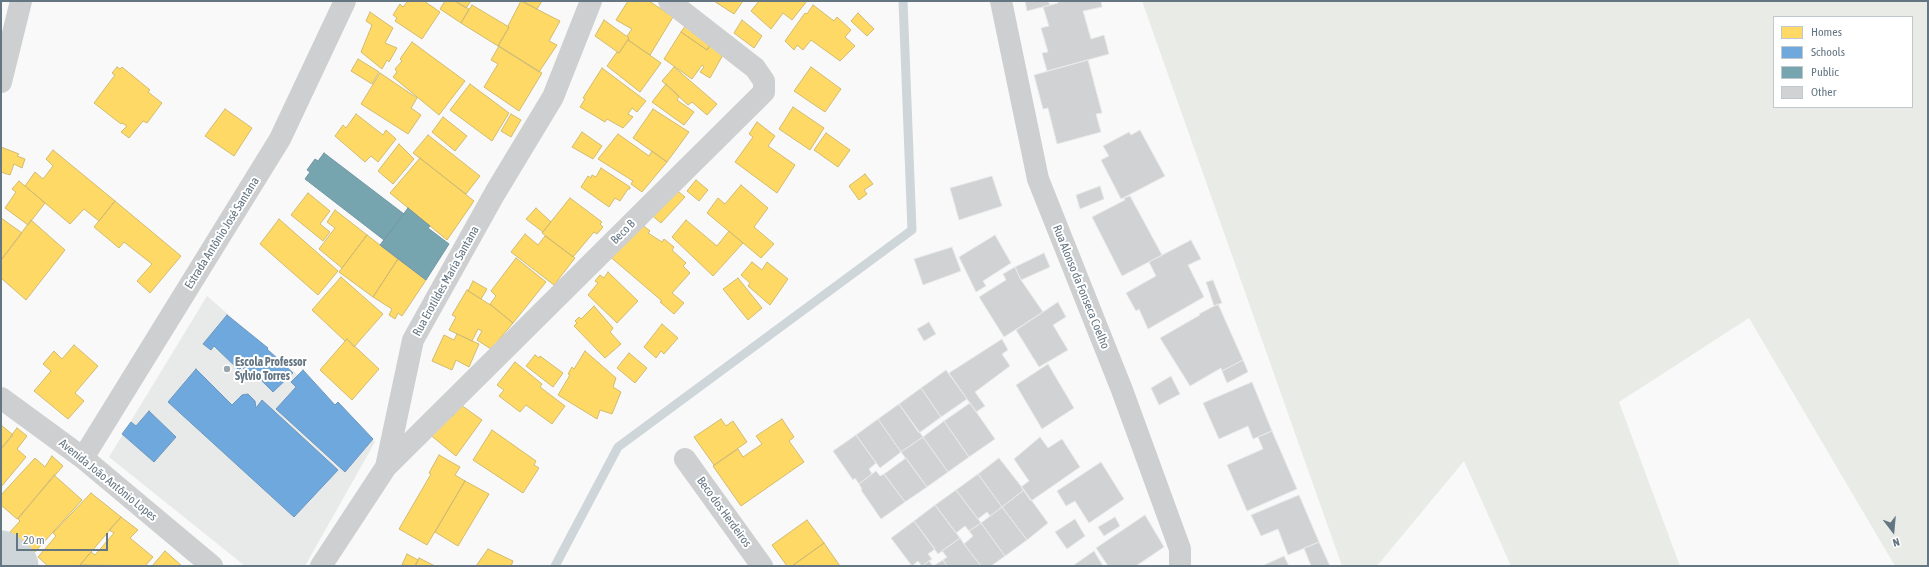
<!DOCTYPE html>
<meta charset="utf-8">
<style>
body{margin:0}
#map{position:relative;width:1929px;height:567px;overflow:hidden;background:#f9f9f9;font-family:"Asap Condensed",sans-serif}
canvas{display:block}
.frame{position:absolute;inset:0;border:2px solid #657683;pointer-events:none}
.legend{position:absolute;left:1773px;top:16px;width:140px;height:92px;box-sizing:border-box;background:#fff;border:1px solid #c1c8cd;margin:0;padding:5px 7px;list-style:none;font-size:12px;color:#657683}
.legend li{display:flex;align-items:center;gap:8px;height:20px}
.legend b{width:20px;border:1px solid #c1c8cd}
.north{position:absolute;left:1873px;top:511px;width:40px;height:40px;-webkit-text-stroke:3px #fff;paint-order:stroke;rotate:164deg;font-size:11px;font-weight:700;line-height:16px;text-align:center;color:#657683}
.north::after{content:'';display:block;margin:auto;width:14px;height:18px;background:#657683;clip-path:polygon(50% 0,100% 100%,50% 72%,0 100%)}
.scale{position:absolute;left:16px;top:533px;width:92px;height:18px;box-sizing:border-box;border:2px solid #657683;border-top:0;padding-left:5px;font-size:12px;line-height:14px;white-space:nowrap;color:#657683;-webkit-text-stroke:3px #fff;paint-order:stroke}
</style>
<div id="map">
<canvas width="1929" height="567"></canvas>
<div class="frame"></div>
<ul class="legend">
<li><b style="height:11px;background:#ffd966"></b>Homes</li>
<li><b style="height:11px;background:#6fa8dc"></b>Schools</li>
<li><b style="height:11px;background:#76a5af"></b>Public</li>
<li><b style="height:11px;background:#d0d2d3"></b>Other</li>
</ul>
<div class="north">N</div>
<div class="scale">20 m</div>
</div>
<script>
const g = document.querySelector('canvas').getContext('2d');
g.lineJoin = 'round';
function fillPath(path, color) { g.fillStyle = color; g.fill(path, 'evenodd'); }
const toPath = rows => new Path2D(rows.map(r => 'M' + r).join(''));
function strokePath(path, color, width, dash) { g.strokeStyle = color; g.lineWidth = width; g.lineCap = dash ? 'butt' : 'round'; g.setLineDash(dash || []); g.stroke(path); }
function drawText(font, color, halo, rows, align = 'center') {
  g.font = font + ' "Asap Condensed",sans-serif'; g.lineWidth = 4; g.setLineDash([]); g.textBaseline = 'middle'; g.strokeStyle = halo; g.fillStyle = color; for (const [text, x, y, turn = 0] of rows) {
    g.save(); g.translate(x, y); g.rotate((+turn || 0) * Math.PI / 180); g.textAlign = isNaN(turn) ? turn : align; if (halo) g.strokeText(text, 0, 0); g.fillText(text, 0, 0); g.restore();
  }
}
fillPath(toPath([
 [207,296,375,442,305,566,245,566,109,457]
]), '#e8e9e9');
fillPath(toPath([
 [1142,1,1928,1,1928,566,1895,566,1749,318,1619,402,1680,566,1511,566,1464,461,1377,566,1342,566],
 [1774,17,1912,17,1912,107,1774,107]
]), '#e8ebe6');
const homes = toPath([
 [408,1,424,1,440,12,422,39,395,21,397,18,393,15,400,4,403,7,408,1],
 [445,1,455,1,469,9,461,23,440,9,445,1],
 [455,1,471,1,466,8,455,1],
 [521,1,560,21,549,41,557,45,539,72,498,46,509,27,508,26,521,1],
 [522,1,542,1,537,9,522,1],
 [628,1,649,1,673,17,650,55,628,40,629,38,627,36,632,29,616,20,628,1],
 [714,1,743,1,734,14,714,1],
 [759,1,807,1,792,20,783,13,771,29,751,11,759,1],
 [472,5,509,27,498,46,461,23,472,5],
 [813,5,834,21,837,17,851,30,845,37,855,46,840,61,811,40,803,50,797,45,794,50,785,41,805,13,807,14,813,5],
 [370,12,393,28,385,43,397,48,389,62,387,60,382,69,361,52,372,25,366,21,370,12],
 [858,13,874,29,867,36,851,21,858,13],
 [604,20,629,38,619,53,595,36,604,20],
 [742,20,762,36,754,48,734,33,742,20],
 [686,25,711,44,707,50,681,32,686,25],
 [681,32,707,50,711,44,724,53,710,78,700,72,704,67,702,65,692,79,664,59,681,32],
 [628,40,661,63,640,92,607,66,617,52,619,53,628,40],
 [412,42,465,81,439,115,393,77,397,72,395,69,402,61,400,59,412,42],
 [499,46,542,73,519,111,484,87,498,64,491,60,499,46],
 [358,59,379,72,372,84,351,71,358,59],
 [117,67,120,69,122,67,150,90,148,92,162,103,147,123,143,121,129,138,121,132,127,126,122,123,121,124,94,103,115,75,112,73,117,67],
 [674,67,717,104,707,115,692,102,688,105,662,81,674,67],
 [811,67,841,89,825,112,794,91,811,67],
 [602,68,646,101,637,112,632,108,628,114,633,117,623,128,607,119,605,122,580,107,585,99,583,98,602,68],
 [380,73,417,98,411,108,421,115,408,134,361,104,380,73],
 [470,84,509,113,492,141,450,110,470,84],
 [666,84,679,96,677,100,694,112,684,125,652,102,666,84],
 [793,107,824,128,810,150,779,129,793,107],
 [225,109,252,128,234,156,205,136,225,109],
 [653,109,689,132,667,162,633,138,653,109],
 [356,114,383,135,386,130,396,139,378,162,371,156,365,162,335,136,343,125,346,128,356,114],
 [511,114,521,120,511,137,501,131,511,114],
 [443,117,467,136,455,151,432,132,443,117],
 [757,122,775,136,768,146,795,165,777,193,735,162,753,137,749,134,757,122],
 [582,132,602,146,593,159,572,147,582,132],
 [826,133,850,150,838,167,814,150,826,133],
 [618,134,649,156,652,151,667,162,642,192,631,184,633,181,598,159,618,134],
 [428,135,480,176,466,194,413,153,428,135],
 [399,144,414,159,393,184,378,171,399,144],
 [1,147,19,154,17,156,25,159,22,168,14,164,10,175,1,172,1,147],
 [53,150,115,201,99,221,84,209,70,224,25,186,35,172,43,179,53,166,46,159,53,150],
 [420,158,474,201,447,240,390,193,420,158],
 [601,168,630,187,630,189,628,189,620,201,615,198,609,207,581,187,588,176,591,178,592,175,596,177,601,168],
 [865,174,873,184,864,190,867,194,859,200,849,186,865,174],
 [696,180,708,190,699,201,687,191,696,180],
 [19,181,45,203,28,225,5,208,16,192,12,189,19,181],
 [741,185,768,208,754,227,774,244,761,258,707,213,718,198,725,204,741,185],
 [673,187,685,197,661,223,649,213,673,187],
 [308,193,330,211,320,224,330,232,323,241,291,215,308,193],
 [570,198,602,222,600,224,603,227,597,234,594,232,573,257,542,233,570,198],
 [115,201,181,256,150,293,137,281,152,264,124,242,119,248,94,227,115,201],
 [536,208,551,222,543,232,526,219,536,208],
 [335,210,367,235,342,268,319,249,335,228,327,222,335,210],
 [1,218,22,233,1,260,1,218],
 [279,219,338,271,318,295,260,244,279,219],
 [31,220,65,250,26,300,1,278,1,260,31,220],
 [636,220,650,231,648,233,662,242,664,239,674,247,672,250,686,263,683,266,690,273,672,293,684,303,674,314,660,302,662,301,607,254,636,220],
 [686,220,717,246,729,231,743,243,713,276,672,237,686,220],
 [525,234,538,245,545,236,575,258,554,285,511,252,525,234],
 [367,235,398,259,373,297,339,272,367,235],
 [516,258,546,282,513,323,490,304,496,296,491,291,516,258],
 [398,259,426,280,402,316,398,313,395,319,389,315,392,309,373,297,398,259],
 [752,262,762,270,767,262,788,279,770,305,748,286,750,283,741,275,752,262],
 [608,272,638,301,617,323,588,295,598,283,595,281,600,275,604,278,608,272],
 [341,277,383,314,354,347,347,339,345,341,312,310,341,277],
 [738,278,762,308,748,320,723,289,738,278],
 [473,281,487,289,481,299,468,291,473,281],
 [467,290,492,306,513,323,491,349,477,340,482,331,478,329,472,341,449,330,456,317,452,315,467,290],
 [594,306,613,328,610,332,621,344,605,358,574,326,577,323,575,321,579,317,581,319,594,306],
 [662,324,678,338,664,354,661,351,656,358,644,347,662,324],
 [457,334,479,344,469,367,456,360,452,370,432,361,444,335,454,340,457,334],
 [347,339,379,369,352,400,320,370,347,339],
 [74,345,98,366,75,393,84,401,68,419,34,391,51,371,43,364,54,351,62,359,74,345],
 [585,351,616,378,613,387,621,392,612,414,600,410,597,419,558,395,570,375,568,374,572,367,574,369,585,351],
 [629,353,647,368,635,383,617,368,629,353],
 [535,355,539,358,540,356,563,373,553,387,526,366,535,355],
 [515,362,542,384,540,387,565,406,552,424,526,405,520,412,499,396,504,390,497,385,515,362],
 [461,405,482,420,456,456,428,433,446,411,453,416,461,405],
 [721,419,726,426,733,421,747,442,714,465,694,437,721,419],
 [782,419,794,437,789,441,804,462,741,506,713,466,738,449,743,457,762,444,756,436,782,419],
 [1,425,13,435,1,449,1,425],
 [17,428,27,436,17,449,26,457,1,487,1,449,17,428],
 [492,430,536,461,534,465,539,468,523,493,473,460,492,430],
 [439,455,460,467,455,475,465,481,427,545,399,529,431,474,429,473,439,455],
 [52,456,63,466,17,519,1,505,1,495,35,458,45,467,52,456],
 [54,475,82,500,34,553,10,532,20,521,18,519,54,475],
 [465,481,489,494,458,546,435,532,465,481],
 [91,493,121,517,79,566,48,566,38,557,56,536,53,533,91,493],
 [121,517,138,530,130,538,153,557,145,566,80,565,91,552,95,555,114,533,109,530,121,517],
 [807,520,824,543,792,566,787,566,772,545,807,520],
 [824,543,840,566,792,566,824,543],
 [488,549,513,561,511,566,476,566,488,549],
 [165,551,182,566,152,566,165,551],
 [407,554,418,560,415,566,402,565,407,554],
 [419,558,435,566,415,566,419,558]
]);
fillPath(homes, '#ffd966');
strokePath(homes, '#d1bb6f', 1);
const schools = toPath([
 [227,315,268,348,267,349,293,373,273,392,256,375,254,378,242,367,239,370,214,346,211,350,203,344,227,315],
 [196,369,232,405,242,395,248,394,255,401,256,408,262,400,338,470,294,517,168,402,196,369],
 [303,370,335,405,338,402,373,439,345,472,276,409,296,387,291,382,303,370],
 [149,411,176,437,154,462,122,434,131,422,136,426,149,411]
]);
fillPath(schools, '#6fa8dc');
strokePath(schools, '#6c99c1', 1);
const public = toPath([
 [324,153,404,214,384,240,305,179,310,172,307,170,315,159,318,161,324,153],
 [408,208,430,226,428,228,449,244,426,280,380,245,408,208]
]);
fillPath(public, '#76a5af');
strokePath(public, '#7197a2', 1);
strokePath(toPath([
 [555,566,618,447,912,230,903,1]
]), '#ced6d9', 9);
strokePath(toPath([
 [1,558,11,566]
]), '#ced6d9', 55);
const building = toPath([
 [1025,1,1048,1,1050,5,1027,11,1025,1],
 [1058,1,1101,1,1102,7,1083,11,1091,39,1104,35,1109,54,1047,71,1042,53,1048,52,1041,28,1049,26,1043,7,1058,3,1058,1],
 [1088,60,1102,113,1096,114,1101,132,1057,144,1048,108,1043,109,1034,75,1088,60],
 [1140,130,1165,176,1121,199,1101,160,1109,156,1103,146,1129,132,1131,135,1140,130],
 [992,176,1002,206,959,220,950,188,992,176],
 [1100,186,1104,199,1080,209,1076,195,1100,186],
 [1130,196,1162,255,1122,276,1092,217,1125,200,1124,198,1130,196],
 [995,235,1011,263,983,281,986,286,976,292,959,257,995,235],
 [1191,240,1201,259,1188,265,1204,297,1148,329,1139,309,1136,311,1126,293,1156,276,1149,262,1191,240],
 [952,247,961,271,923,285,914,259,952,247],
 [1044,253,1050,267,1021,280,1015,267,1044,253],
 [1015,267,1021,280,1043,312,1004,337,979,297,1006,280,1003,274,1015,267],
 [1213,280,1222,303,1214,306,1206,282,1213,280],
 [1058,302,1066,317,1053,325,1068,350,1039,367,1016,330,1058,302],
 [1218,304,1243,360,1222,371,1221,368,1190,386,1160,338,1200,315,1199,314,1218,304],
 [929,322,936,334,924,341,917,329,929,322],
 [1002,339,1008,350,1002,354,1010,366,975,392,985,406,976,412,949,373,1002,339],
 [1243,360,1248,372,1227,383,1222,371,1243,360],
 [1048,364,1074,408,1042,429,1016,385,1048,364],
 [946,370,967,399,941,417,921,388,946,370],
 [1171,376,1180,394,1159,405,1151,388,1171,376],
 [1252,382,1272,431,1253,439,1248,426,1219,439,1203,403,1252,382],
 [921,388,941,417,919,433,899,404,921,388],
 [970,403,995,439,969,457,944,421,970,403],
 [899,404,923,437,901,452,878,419,899,404],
 [878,419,901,452,880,468,856,435,878,419],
 [944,421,969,457,948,472,923,437,944,421],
 [1272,431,1297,489,1247,511,1227,465,1263,449,1258,437,1272,431],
 [856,435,876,463,869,469,872,474,859,484,855,478,853,480,833,451,856,435],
 [923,437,948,472,927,487,901,452,923,437],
 [1040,437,1048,448,1062,439,1080,467,1031,501,1021,487,1029,481,1014,459,1040,437],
 [906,458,927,487,905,502,884,474,906,458],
 [999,458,1024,490,1002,507,978,474,999,458],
 [1101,462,1124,499,1089,523,1075,501,1066,506,1057,491,1101,462],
 [876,471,880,476,884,474,905,502,881,519,861,490,862,489,859,484,876,471],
 [978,474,1002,507,990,516,987,512,978,519,956,490,978,474],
 [956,490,981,523,969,531,965,526,956,533,935,505,956,490],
 [1024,490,1048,523,1027,540,1002,507,1024,490],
 [1299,495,1319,542,1288,555,1278,529,1261,536,1251,515,1299,495],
 [935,505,960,538,938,554,914,521,935,505],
 [1002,507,1027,540,1005,556,981,523,1002,507],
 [1145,515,1164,547,1136,566,1108,566,1096,548,1145,515],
 [1115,517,1120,526,1104,536,1098,527,1115,517],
 [1075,519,1085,536,1067,549,1055,532,1075,519],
 [914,521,935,549,928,554,932,559,922,566,918,561,912,566,891,538,914,521],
 [981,523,1005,556,991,566,981,566,964,544,973,536,969,531,981,523],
 [960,538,964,544,981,566,947,566,943,560,947,557,942,551,960,538],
 [1319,542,1330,566,1311,566,1304,548,1319,542],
 [1094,551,1103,566,1075,566,1074,565,1094,551],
 [1284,556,1289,566,1262,566,1284,556],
 [943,560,947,566,933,566,943,560],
 [929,561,933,566,921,566,922,566,929,561]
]);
fillPath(building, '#d0d2d3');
strokePath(building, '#e8e8e8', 1);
strokePath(toPath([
 [1001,1,1038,179,1122,390,1180,549,1180,566],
 [1,82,21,1],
 [1,398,83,458,212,566],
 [83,458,280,139,345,1],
 [685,459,762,566],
 [386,467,764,92,764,81,755,68,669,1],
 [321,566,386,467,413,340,495,193,553,97,591,1]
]), '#cecfd0', 22);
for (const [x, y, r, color] of [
 [227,369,4,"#99a4ac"]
]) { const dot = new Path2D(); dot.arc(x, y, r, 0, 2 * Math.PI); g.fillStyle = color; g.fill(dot); strokePath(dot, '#fff', 1.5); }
drawText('12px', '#657683', '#fff', [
 ["Beco B",623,232,-45],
 ["Estrada Antônio José Santana",222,233,-58],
 ["Rua Erotildes Maria Santana",446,281,-61],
 ["Rua Alonso da Fonseca Coelho",1081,287,68],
 ["Avenida João Antônio Lopes",108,480,39],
 ["Beco dos Herdeiros",724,512,54]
]);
drawText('bold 12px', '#657683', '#fff', [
 ["Escola Professor",235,362],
 ["Sylvio Torres",235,376]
], 'left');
</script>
